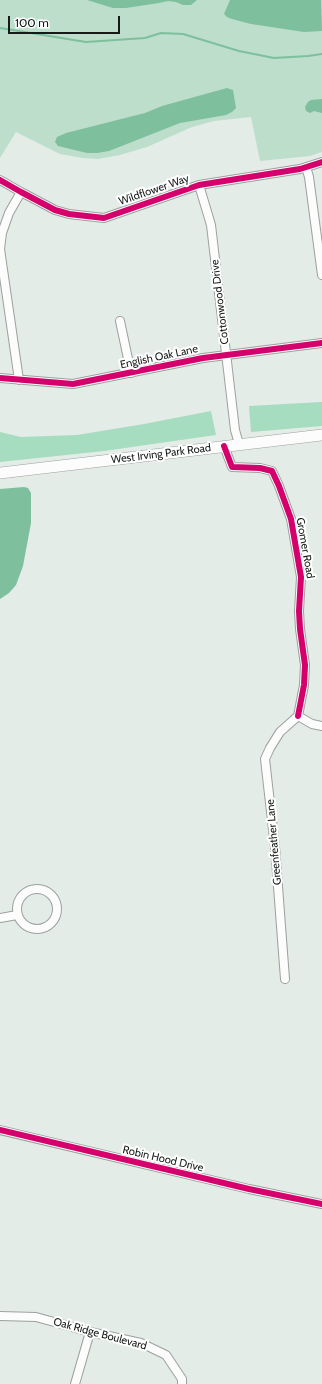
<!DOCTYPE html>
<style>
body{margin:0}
#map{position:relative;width:322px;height:1384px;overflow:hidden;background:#e4ece7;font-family:Cabin,sans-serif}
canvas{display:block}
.scale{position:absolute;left:8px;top:16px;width:112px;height:18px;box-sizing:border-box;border:2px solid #151a17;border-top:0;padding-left:5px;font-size:12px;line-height:14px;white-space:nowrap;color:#151a17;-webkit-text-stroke:3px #fff;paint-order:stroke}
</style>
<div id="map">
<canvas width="322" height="1384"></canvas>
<div class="scale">100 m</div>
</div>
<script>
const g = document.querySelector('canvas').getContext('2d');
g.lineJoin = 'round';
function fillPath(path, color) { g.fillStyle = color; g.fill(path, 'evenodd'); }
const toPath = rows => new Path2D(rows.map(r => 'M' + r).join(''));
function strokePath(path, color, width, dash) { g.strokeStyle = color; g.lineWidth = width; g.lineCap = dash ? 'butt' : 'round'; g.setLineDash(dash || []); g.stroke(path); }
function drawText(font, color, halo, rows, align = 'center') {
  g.font = font + ' Cabin,sans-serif'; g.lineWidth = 4; g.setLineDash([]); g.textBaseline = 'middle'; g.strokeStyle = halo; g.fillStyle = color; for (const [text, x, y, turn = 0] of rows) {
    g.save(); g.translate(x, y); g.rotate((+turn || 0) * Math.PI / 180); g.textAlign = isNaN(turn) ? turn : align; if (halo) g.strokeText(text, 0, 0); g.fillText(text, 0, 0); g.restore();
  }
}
fillPath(toPath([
 [0,0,322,0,322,152,310,156,260,161,251,117,214,121,192,127,147,147,120,155,98,159,83,158,60,154,16,132,0,158]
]), '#bcdecb');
fillPath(toPath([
 [322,402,322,426,251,432,249,406],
 [211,411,216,435,104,451,0,462,0,432,21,437,77,435,144,424]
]), '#a6dcc0');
fillPath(toPath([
 [87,0,197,0,191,5,183,5,176,2,168,1,159,3,126,8,113,8],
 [230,0,321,0,322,31,304,32,251,24,232,19,227,17,224,14],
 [227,88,233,90,236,108,232,112,226,115,180,123,109,151,97,153,87,153,58,146,55,142,57,137,66,133,145,113,162,106],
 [322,99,322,113,314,111,310,113,306,111,305,107,308,102,311,100],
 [24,487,28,488,31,493,31,523,23,566,16,585,9,593,0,599,0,489]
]), '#7ebf9e');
strokePath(toPath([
 [0,28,86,42,145,38,161,33,183,34,239,51,274,58,308,56,322,54]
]), '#7ebf9e', 2);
const street = toPath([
 [306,167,309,177,322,275],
 [0,180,21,192,55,210,69,214,104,218,199,185,300,169,322,162],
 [199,185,211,225,235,430,239,444],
 [120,321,131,373],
 [0,378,73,384,203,358,322,343],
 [19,380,0,249,2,233,9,213,21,192],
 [224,446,232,467,260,468,272,471,279,486,291,519,301,577,299,611,300,629,305,665,304,685,298,716],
 [298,716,312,724,322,726],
 '17 909a20 20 0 1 1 40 0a20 20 0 1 1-40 0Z',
 [0,918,17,915],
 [285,979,275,847,265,759,270,748,280,732,298,716],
 [0,1130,249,1189,322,1204],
 [0,1316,36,1317,90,1332,141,1343,166,1355,182,1379,182,1384],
 [75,1384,90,1332]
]);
const secondary = toPath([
 [0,473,322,435]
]);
strokePath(street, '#9ba19e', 10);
strokePath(secondary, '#9ba19e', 12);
strokePath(street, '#fbfcfb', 8);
strokePath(secondary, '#fbfcfb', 11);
strokePath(toPath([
 [0,180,21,192,55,210,69,214,104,218,199,185,300,169,322,162],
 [0,378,73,384,203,358,322,343],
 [224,446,232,467,260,468,272,471,279,486,291,519,301,577,299,611,300,629,305,665,304,685,298,716],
 [0,1130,249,1189,322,1204]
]), '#d6006c', 6);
drawText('11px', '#151a17', '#fff', [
 ["Wildflower Way",154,190,-19],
 ["Cottonwood Drive",220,302,-97],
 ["English Oak Lane",159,357,-12],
 ["West Irving Park Road",161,454,-7],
 ["Gromer Road",305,548,80],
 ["Greenfeather Lane",274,842,-95],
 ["Robin Hood Drive",163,1159,13],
 ["Oak Ridge Boulevard",100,1334,15]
]);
</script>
